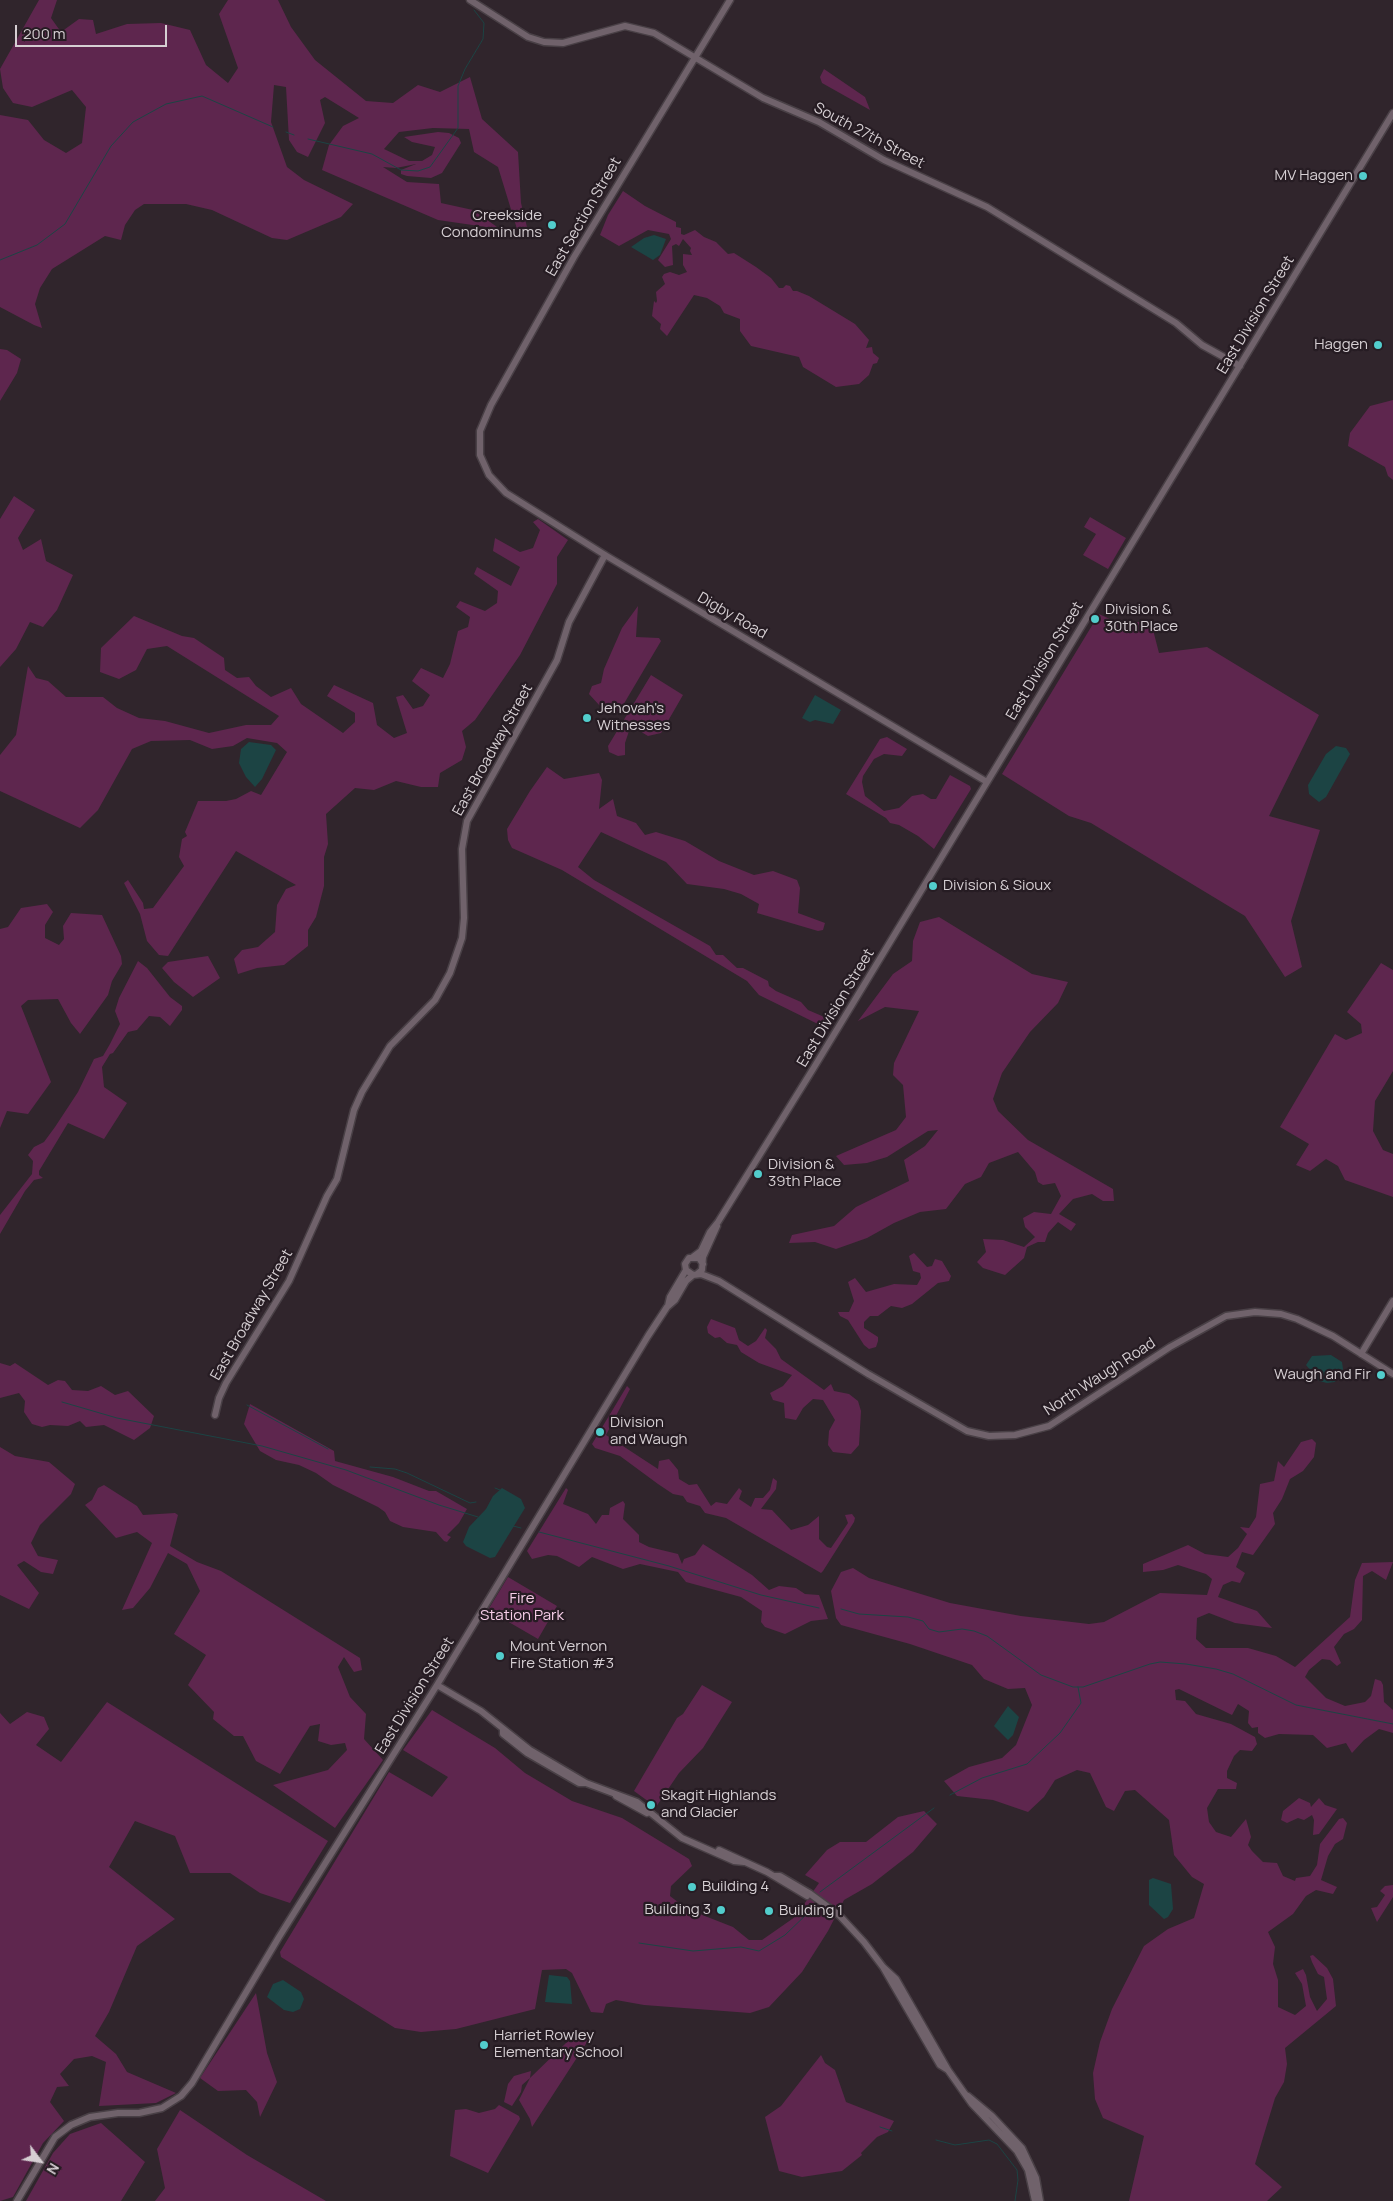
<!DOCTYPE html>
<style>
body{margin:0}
#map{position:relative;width:1393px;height:2201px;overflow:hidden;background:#30252c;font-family:Manrope,sans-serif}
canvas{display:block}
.north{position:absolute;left:15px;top:2136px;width:50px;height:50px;-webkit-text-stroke:4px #261c23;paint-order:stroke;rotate:121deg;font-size:14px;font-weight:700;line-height:20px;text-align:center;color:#d6cfd3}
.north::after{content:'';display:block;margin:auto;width:18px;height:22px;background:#d6cfd3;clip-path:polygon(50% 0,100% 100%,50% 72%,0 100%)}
.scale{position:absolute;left:15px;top:25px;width:152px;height:22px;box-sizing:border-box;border:2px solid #d6cfd3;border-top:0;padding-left:6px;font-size:15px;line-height:18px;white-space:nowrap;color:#d6cfd3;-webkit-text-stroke:4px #261c23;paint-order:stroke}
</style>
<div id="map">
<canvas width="1393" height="2201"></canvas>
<div class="north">N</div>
<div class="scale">200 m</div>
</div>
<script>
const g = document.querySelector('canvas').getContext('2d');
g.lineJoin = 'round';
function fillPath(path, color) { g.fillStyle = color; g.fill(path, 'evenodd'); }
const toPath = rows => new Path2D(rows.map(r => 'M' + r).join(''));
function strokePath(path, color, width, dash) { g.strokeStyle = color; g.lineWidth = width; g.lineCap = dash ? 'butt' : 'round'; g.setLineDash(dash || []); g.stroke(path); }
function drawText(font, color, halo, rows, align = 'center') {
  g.font = font + ' Manrope,sans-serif'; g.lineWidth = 4.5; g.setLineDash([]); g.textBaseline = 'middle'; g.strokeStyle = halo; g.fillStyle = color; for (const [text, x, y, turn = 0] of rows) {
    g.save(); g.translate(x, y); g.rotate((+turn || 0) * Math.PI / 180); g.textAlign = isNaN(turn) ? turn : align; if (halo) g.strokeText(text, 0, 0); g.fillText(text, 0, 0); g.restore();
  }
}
fillPath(toPath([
 [39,0,57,0,51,18,61,32,79,19,93,20,96,34,127,24,161,23,190,30,206,65,228,83,238,68,219,14,228,0,278,0,291,27,315,60,366,101,393,103,418,85,440,92,470,77,482,119,518,152,521,203,530,239,517,229,498,167,474,152,469,129,433,128,399,132,384,149,409,161,422,161,432,155,435,147,412,142,404,137,438,132,449,133,459,138,461,143,442,173,431,178,407,176,401,174,401,170,416,164,396,168,383,167,407,182,439,184,441,203,473,210,500,229,438,220,322,170,329,145,343,126,359,118,325,97,320,100,325,123,308,157,297,152,289,140,286,87,274,85,271,122,287,167,304,180,353,204,341,217,287,240,272,238,212,210,186,204,144,204,135,210,125,225,121,240,105,236,52,269,40,288,35,304,42,328,34,325,0,307,0,115,28,120,44,140,66,153,82,143,86,107,72,90,32,107,13,103,3,88,0,69],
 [824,69,865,97,870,110,822,83,820,77],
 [623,191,645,206,676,222,676,227,681,228,681,234,684,235,695,230,704,237,716,242,728,254,734,253,756,267,771,278,779,288,783,288,786,285,790,286,793,291,797,291,809,296,855,324,869,340,866,348,872,347,873,353,879,358,877,363,873,364,869,375,859,384,836,387,803,367,799,357,751,346,740,331,740,319,724,313,720,306,707,298,694,295,667,336,660,329,661,324,652,316,654,301,656,303,657,301,656,292,665,284,662,277,664,274,670,272,679,275,687,272,683,265,683,254,692,255,690,251,691,248,683,239,679,246,676,244,672,246,673,265,665,267,658,260,671,239,669,234,648,230,619,246,600,235,608,215],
 [0,349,7,350,21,359,17,373,0,401],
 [1393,400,1393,480,1388,476,1385,467,1348,446,1350,433,1370,406],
 [14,496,35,510,18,538,23,550,41,539,46,561,73,575,57,610,43,627,30,622,16,649,0,667,0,519],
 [1090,517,1126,538,1108,569,1083,555,1096,534,1084,527],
 [538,519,568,540,557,557,557,584,520,655,475,720,462,731,466,747,462,760,440,773,438,787,421,787,396,781,374,790,355,788,326,814,328,844,324,857,324,886,316,917,308,930,308,946,284,965,257,968,238,974,234,959,242,950,258,947,275,932,277,905,286,889,296,885,236,851,168,956,159,955,147,941,140,914,124,883,128,880,143,903,144,909,153,908,184,866,179,857,182,839,187,836,185,832,198,801,226,801,236,799,251,791,261,795,287,752,277,743,247,738,233,746,212,749,190,740,151,741,132,749,98,810,80,828,0,791,0,755,16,735,28,666,36,678,48,681,66,697,103,697,117,708,139,718,165,721,209,733,246,725,271,725,279,716,167,646,147,649,136,670,119,679,100,672,101,648,134,616,182,636,194,638,224,658,225,670,237,678,249,677,256,686,271,697,291,688,301,704,343,733,355,722,355,713,327,696,334,685,373,703,377,725,394,738,407,733,396,697,403,695,413,709,423,706,430,695,412,681,421,668,443,678,450,664,458,631,468,627,470,617,456,607,460,601,485,611,497,603,498,591,474,574,477,567,511,586,520,567,493,551,495,538,520,552,533,548,540,530,533,522],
 [638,606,636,637,659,638,661,641,619,712,610,710,600,706,589,694,592,686,601,683,604,669,622,628],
 [1099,614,1116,622,1151,622,1159,653,1207,647,1319,715,1269,816,1320,830,1291,921,1302,967,1285,977,1245,916,1091,823,1069,816,1002,774],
 [651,675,683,695,661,733,648,736,638,730,629,731,625,743,625,755,618,756,609,752,608,746],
 [887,737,907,749,902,756,884,754,874,759,863,776,862,782,865,796,884,811,899,808,912,796,923,794,931,799,936,799,950,775,970,786,971,789,934,849,918,836,899,825,890,823,886,818,846,794,880,739],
 [547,767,564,779,599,773,602,780,599,809,613,799,617,816,636,823,645,835,656,832,685,841,719,861,754,875,773,871,797,880,800,888,798,913,825,923,823,930,818,931,757,913,759,904,741,894,724,889,687,884,666,862,601,832,578,867,594,880,710,946,716,955,723,955,737,968,743,968,768,981,769,986,776,991,801,1002,808,1010,822,1016,829,1023,826,1028,759,995,747,981,562,870,512,848,508,840,507,829,530,791],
 [47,904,53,912,45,925,45,938,59,945,64,939,63,926,71,913,102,915,121,956,122,964,112,981,108,995,80,1034,71,1023,58,999,28,1000,21,1006,51,1082,28,1114,7,1111,0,1128,0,929,8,927,21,908],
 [939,917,1032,974,1068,982,1058,1003,1030,1032,1002,1073,993,1099,998,1111,1028,1140,1113,1189,1114,1201,1103,1201,1092,1194,1073,1199,1059,1214,1076,1224,1071,1231,1058,1222,1048,1233,1045,1242,1038,1242,1027,1247,1024,1258,1005,1275,983,1268,977,1262,986,1252,983,1239,1003,1240,1024,1247,1035,1237,1025,1227,1023,1218,1034,1212,1051,1214,1061,1196,1055,1183,1043,1185,1038,1182,1035,1172,1018,1152,989,1163,981,1177,965,1184,946,1209,920,1212,894,1223,867,1238,836,1249,815,1242,789,1243,792,1235,834,1226,856,1207,909,1181,904,1160,925,1146,938,1130,928,1131,887,1157,867,1163,844,1165,836,1156,896,1130,906,1117,903,1085,893,1075,894,1063,919,1011,885,1007,858,1021,893,974,912,961,913,941,920,922],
 [208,956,220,978,193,997,174,982,162,968,168,962],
 [138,961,147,968,170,997,182,1006,182,1010,170,1026,160,1017,149,1016,137,1030,128,1032,113,1053,110,1054,102,1067,104,1087,127,1103,104,1139,68,1123,39,1171,39,1175,43,1178,34,1180,25,1191,0,1234,0,1215,32,1174,33,1161,28,1155,34,1147,44,1142,55,1127,78,1092,94,1059,103,1056,110,1044,120,1024,115,1011,119,998],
 [1381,963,1393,970,1393,1071,1375,1101,1373,1131,1383,1150,1393,1154,1393,1197,1345,1180,1338,1166,1326,1159,1310,1171,1296,1165,1309,1144,1280,1127,1335,1034,1346,1040,1362,1033,1361,1024,1347,1012],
 [914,1253,927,1267,932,1266,935,1259,942,1261,951,1276,949,1281,938,1283,912,1304,902,1308,891,1306,878,1316,870,1316,864,1322,864,1328,878,1337,878,1341,876,1347,869,1349,864,1345,848,1320,840,1316,838,1312,849,1312,854,1301,848,1282,855,1278,866,1292,894,1284,917,1285,921,1278,920,1273,913,1271,909,1256],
 [711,1319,735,1328,739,1340,748,1346,756,1341,765,1328,767,1330,765,1338,776,1349,781,1359,824,1390,831,1384,834,1391,849,1394,858,1401,861,1411,859,1445,851,1454,833,1452,828,1445,829,1431,835,1420,823,1400,813,1399,803,1408,796,1420,785,1418,784,1403,773,1400,770,1393,783,1386,792,1375,759,1363,741,1352,737,1345,727,1343,720,1337,715,1338,708,1333,707,1327],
 [0,1363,10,1366,15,1363,48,1385,58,1380,65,1381,72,1390,88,1391,101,1386,115,1395,128,1391,154,1416,150,1428,134,1440,104,1425,86,1427,80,1421,68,1426,50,1425,42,1427,32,1424,24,1412,25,1401,19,1393,0,1398],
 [627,1386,630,1389,606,1435,658,1469,659,1461,669,1459,678,1470,679,1479,689,1485,697,1484,711,1506,716,1502,727,1504,739,1488,742,1491,739,1499,751,1507,755,1498,763,1498,770,1490,773,1478,777,1481,776,1489,761,1509,772,1510,791,1530,808,1525,819,1516,819,1539,827,1547,831,1548,848,1523,845,1515,852,1514,855,1518,854,1522,823,1571,821,1573,726,1518,705,1513,700,1506,687,1502,683,1496,673,1494,658,1484,620,1456,595,1448,592,1444],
 [250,1404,334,1451,335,1461,393,1477,429,1491,436,1491,467,1509,459,1523,447,1535,451,1537,447,1542,444,1541,436,1532,403,1527,390,1521,385,1512,378,1507,333,1485,316,1473,299,1465,276,1460,260,1451,244,1424],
 [1312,1439,1316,1443,1314,1457,1303,1471,1290,1479,1282,1499,1273,1513,1275,1524,1253,1555,1242,1552,1236,1567,1245,1573,1240,1583,1232,1581,1223,1585,1218,1597,1257,1611,1272,1628,1235,1623,1209,1613,1197,1618,1196,1639,1206,1648,1248,1648,1276,1656,1295,1667,1350,1617,1355,1580,1362,1563,1393,1562,1386,1580,1372,1571,1363,1576,1362,1620,1354,1629,1344,1634,1334,1647,1341,1663,1337,1666,1330,1660,1322,1659,1309,1670,1305,1677,1326,1698,1345,1706,1365,1702,1371,1696,1375,1679,1381,1681,1383,1685,1384,1702,1393,1710,1393,1733,1379,1729,1364,1740,1352,1753,1346,1743,1327,1748,1313,1735,1279,1734,1265,1738,1258,1733,1258,1727,1252,1728,1248,1723,1249,1711,1238,1704,1232,1715,1179,1689,1175,1690,1176,1700,1185,1701,1196,1714,1231,1724,1255,1737,1257,1744,1252,1751,1240,1750,1234,1756,1227,1771,1227,1778,1237,1783,1236,1789,1218,1789,1207,1808,1209,1822,1216,1832,1231,1837,1246,1819,1251,1837,1248,1845,1252,1851,1263,1862,1277,1863,1283,1876,1295,1881,1296,1878,1310,1876,1317,1865,1320,1844,1339,1819,1343,1818,1347,1823,1343,1839,1335,1844,1328,1856,1321,1880,1337,1887,1333,1894,1316,1890,1306,1896,1293,1914,1268,1932,1275,1947,1273,1964,1278,1980,1278,2007,1295,2015,1306,2006,1302,1984,1295,1973,1303,1969,1306,1975,1310,1997,1317,2011,1327,1999,1324,1977,1318,1974,1312,1962,1310,1956,1313,1955,1327,1968,1333,1979,1336,2006,1285,2048,1287,2064,1284,2082,1275,2098,1255,2164,1282,2187,1267,2201,1129,2201,1144,2136,1103,2118,1095,2099,1093,2073,1100,2042,1112,2009,1144,1946,1168,1929,1194,1918,1204,1884,1192,1877,1174,1855,1169,1820,1135,1790,1125,1791,1114,1811,1106,1807,1090,1773,1077,1770,1055,1780,1044,1797,1028,1812,993,1800,957,1796,944,1781,969,1767,1002,1758,1016,1745,1032,1705,1025,1688,1008,1689,984,1679,972,1665,910,1644,841,1625,836,1618,831,1591,841,1572,853,1568,869,1578,950,1603,1021,1616,1089,1624,1104,1622,1160,1593,1207,1595,1212,1579,1206,1574,1178,1565,1163,1570,1143,1572,1143,1564,1188,1545,1205,1554,1228,1557,1238,1548,1247,1534,1240,1527,1249,1528,1256,1517,1260,1484,1274,1481,1278,1461,1284,1467,1301,1442],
 [0,1447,15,1456,49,1462,75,1484,71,1494,40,1525,31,1543,38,1556,58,1560,53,1574,41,1572,24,1561,17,1565,39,1593,29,1609,0,1595],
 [104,1485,137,1506,143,1515,175,1513,178,1515,170,1546,197,1562,221,1571,360,1658,362,1670,354,1672,344,1657,338,1667,350,1697,366,1714,364,1739,383,1760,335,1828,273,1785,328,1770,347,1750,345,1743,331,1745,318,1741,320,1724,310,1726,280,1774,256,1761,243,1736,234,1736,213,1719,214,1712,188,1685,206,1655,174,1634,200,1591,187,1564,168,1553,150,1588,133,1608,122,1610,152,1543,137,1532,116,1538,85,1505,92,1500,98,1488],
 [566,1488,568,1490,563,1504,588,1514,596,1524,602,1515,609,1515,610,1508,623,1501,625,1504,623,1519,639,1535,639,1542,649,1547,678,1554,682,1564,684,1559,695,1555,703,1544,752,1575,769,1590,779,1586,796,1588,805,1594,819,1595,828,1619,811,1621,785,1634,765,1627,761,1622,762,1611,741,1597,686,1582,678,1572,640,1564,623,1569,592,1557,579,1567,557,1556,548,1555,532,1559,527,1551],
 [508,1577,557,1606,538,1639,488,1610],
 [702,1685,732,1702,703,1748,679,1773,656,1807,634,1791,677,1718,683,1714],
 [107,1702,328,1841,290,1903,260,1893,230,1873,190,1873,175,1836,135,1821,109,1867,175,1919,137,1946,109,2012,95,2036,116,2054,127,2072,176,2093,156,2103,99,2106,106,2062,92,2056,74,2059,60,2074,69,2086,57,2087,50,2102,64,2121,43,2143,13,2197,0,2201,0,1713,10,1724,27,1712,44,1717,49,1729,36,1745,61,1762],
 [432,1710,495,1748,525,1773,572,1801,622,1818,689,1859,692,1866,671,1886,670,1896,687,1909,733,1927,749,1940,762,1940,795,1917,819,1883,805,1875,827,1850,840,1842,866,1842,898,1817,924,1811,937,1824,913,1852,872,1884,844,1900,828,1931,802,1972,769,2007,750,2013,644,2005,616,2000,606,2004,603,2013,591,2012,572,1973,566,1969,542,1970,535,2009,456,2029,421,2032,395,2028,281,1957,280,1952,389,1772,432,1797,448,1777,403,1750],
 [1299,1798,1310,1803,1311,1807,1319,1798,1325,1805,1337,1809,1319,1834,1313,1835,1314,1820,1312,1815,1304,1820,1298,1818,1287,1823,1281,1820,1283,1811],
 [1393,1885,1393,1897,1377,1922,1371,1908,1377,1907,1385,1895,1380,1891,1385,1886],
 [256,1993,267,2053,277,2082,260,2117,257,2102,246,2090,218,2091,200,2078],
 [585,2030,591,2036,532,2127,530,2119,519,2100,530,2078,522,2085,521,2092,512,2106,504,2102,508,2084,514,2076,531,2071,530,2078,566,2043],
 [821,2055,825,2063,835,2070,846,2102,894,2121,888,2132,877,2137,861,2153,862,2155,842,2171,802,2177,779,2171,765,2117,781,2106],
 [499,2105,519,2116,520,2119,488,2173,450,2156,455,2110,466,2109,479,2113,495,2109],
 [180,2110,247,2155,326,2201,155,2201,165,2188,157,2149],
 [101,2123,145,2162,121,2201,26,2201,53,2153,70,2134]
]), '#5e264e');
fillPath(toPath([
 [654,235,666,239,660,255,653,260,631,247,644,238],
 [815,695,841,710,833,724,815,720,810,722,802,718],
 [249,742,271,745,276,750,262,779,255,787,246,777,239,763,241,749],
 [1336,746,1346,748,1350,754,1326,797,1319,802,1309,794,1308,785,1326,754],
 [1331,1355,1342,1362,1343,1369,1335,1382,1327,1383,1319,1381,1306,1365,1312,1356],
 [502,1488,521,1499,525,1508,495,1557,490,1558,466,1546,463,1542,469,1527,486,1509,493,1496],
 [1008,1706,1019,1717,1013,1735,1008,1740,994,1726],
 [1153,1878,1171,1884,1173,1909,1168,1917,1164,1919,1149,1905,1149,1880],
 [549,1975,567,1977,570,1981,572,2004,545,2002],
 [283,1980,301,1992,304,1999,300,2009,293,2012,284,2010,267,1997,273,1984]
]), '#1c4444');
strokePath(toPath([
 [286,132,294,135],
 [308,139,372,154,401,170,418,171,430,167,458,128,458,86,465,69,483,39,484,23,474,10],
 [0,260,37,245,65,224,111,146,133,122,166,104,202,96,273,127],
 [62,1402,117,1418,262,1446,346,1470,439,1505,478,1517],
 [247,1405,328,1449],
 [370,1467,395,1469,407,1473,470,1503,476,1502],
 [495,1488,500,1490],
 [513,1526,521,1528],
 [539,1532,669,1566,761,1595,819,1608],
 [841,1609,859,1614,908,1617,923,1621,929,1629,939,1632,962,1629,974,1631,987,1636,1041,1675,1073,1687,1083,1687,1150,1664,1160,1662,1186,1664,1216,1669,1233,1674,1296,1705,1393,1724],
 [950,1795,982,1778,1027,1764,1060,1733,1081,1703,1078,1687],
 [820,1892,934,1808],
 [639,1943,693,1951,741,1947,759,1951,785,1935,809,1912],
 [880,2127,892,2131],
 [936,2140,955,2145,989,2140,997,2144,1017,2170,1018,2180,1015,2201]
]), '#1c4444', 1);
const minor = toPath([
 [470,0,528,37,544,42,563,43,625,26,654,33,763,98,819,122,884,160,987,207,1176,323,1202,345,1240,366],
 [730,0,574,257,491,405,480,431,480,455,489,475,506,493,605,555,987,782],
 [693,1257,701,1251,710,1232,718,1222,813,1069,1393,113],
 [703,1264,699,1258,689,1258,685,1264,686,1270,693,1275,701,1274,719,1281,868,1374,967,1431,989,1436,1015,1435,1049,1426,1170,1347,1226,1316,1255,1312,1281,1314,1297,1319,1333,1336,1393,1374],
 [697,1274,702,1270,703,1257,717,1226],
 [668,1306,670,1297,686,1270],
 [1361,1354,1393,1301],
 [215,1415,219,1398,226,1383,289,1281,327,1196,337,1179,354,1110,362,1092,390,1046,435,1000,450,973,462,938,464,918,462,849,467,821,557,660,569,622,605,555],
 [437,1685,481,1711,530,1750,586,1783,637,1802,682,1838,734,1861,744,1862],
 [503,1729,503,1734,527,1753,579,1783,586,1783],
 [616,1796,647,1813],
 [719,1850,767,1872,807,1896],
 [774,1876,780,1876,809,1893,839,1915,864,1942,883,1967,940,2065,948,2070],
 [883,1967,896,1979,948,2070,972,2104,1017,2151,1028,2170,1035,2201],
 [968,2096,992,2116,1022,2148,1036,2178,1040,2201],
 [17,2201,55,2137,71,2125,90,2117,118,2113,139,2113,162,2108,181,2096,192,2083,279,1937,437,1685,648,1336,667,1307,675,1300,686,1281,693,1275]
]);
strokePath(minor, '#494046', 9);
strokePath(minor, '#70626b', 6);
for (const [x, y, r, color] of [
 [1363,176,5,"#52cdcc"],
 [552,225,5,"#52cdcc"],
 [1378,345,5,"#52cdcc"],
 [1095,619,5,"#52cdcc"],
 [587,718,5,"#52cdcc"],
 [933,886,5,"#52cdcc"],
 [758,1174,5,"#52cdcc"],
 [1381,1375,5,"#52cdcc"],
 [600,1432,5,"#52cdcc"],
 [500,1656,5,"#52cdcc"],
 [651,1805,5,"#52cdcc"],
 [692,1887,5,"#52cdcc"],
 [721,1910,5,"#52cdcc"],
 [769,1911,5,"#52cdcc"],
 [484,2045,5,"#52cdcc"]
]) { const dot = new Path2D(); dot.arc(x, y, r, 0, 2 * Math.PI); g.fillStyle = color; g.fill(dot); strokePath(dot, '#261c23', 2); }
drawText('15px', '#d6cfd3', '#261c23', [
 ["South 27th Street",869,136,28],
 ["East Section Street",584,217,-60],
 ["East Division Street",1256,315,-59],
 ["Digby Road",732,616,30],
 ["East Division Street",1045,661,-59],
 ["East Broadway Street",493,750,-61],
 ["East Division Street",836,1008,-59],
 ["East Broadway Street",252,1315,-60],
 ["North Waugh Road",1100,1377,-33],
 ["East Division Street",415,1696,-58]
]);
drawText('15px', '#d6cfd3', '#261c23', [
 ["MV Haggen",1353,176,"right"],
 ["Creekside",542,216,"right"],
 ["Condominums",542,233,"right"],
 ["Haggen",1368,345,"right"],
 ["Division &",1105,610],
 ["30th Place",1105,627],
 ["Jehovah's",597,709],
 ["Witnesses",597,726],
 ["Division & Sioux",943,886],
 ["Division &",768,1165],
 ["39th Place",768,1182],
 ["Waugh and Fir",1371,1375,"right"],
 ["Division",610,1423],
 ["and Waugh",610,1440],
 ["Mount Vernon",510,1647],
 ["Fire Station #3",510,1664],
 ["Skagit Highlands",661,1796],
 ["and Glacier",661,1813],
 ["Building 4",702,1887],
 ["Building 3",711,1910,"right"],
 ["Building 1",779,1911],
 ["Harriet Rowley",494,2036],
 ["Elementary School",494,2053]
], 'left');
drawText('15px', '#f7cee8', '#261c23', [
 ["Fire",522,1599],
 ["Station Park",522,1616]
]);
</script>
